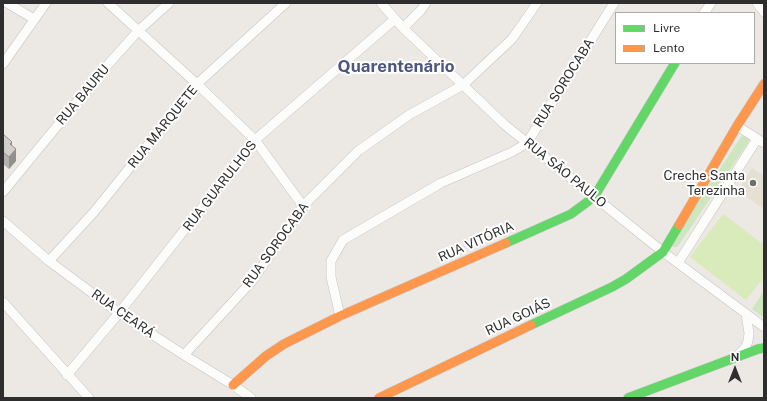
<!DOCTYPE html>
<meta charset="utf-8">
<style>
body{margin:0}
#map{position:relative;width:767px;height:401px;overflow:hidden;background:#ece8e4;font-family:"Public Sans",sans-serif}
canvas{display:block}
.frame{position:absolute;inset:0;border:4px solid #2e2e2e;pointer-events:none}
.legend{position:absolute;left:615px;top:12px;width:140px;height:52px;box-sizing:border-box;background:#fff;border:1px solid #ababab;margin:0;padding:5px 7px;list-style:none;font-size:12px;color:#2e2e2e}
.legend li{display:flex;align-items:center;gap:8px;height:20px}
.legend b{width:20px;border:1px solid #ababab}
.north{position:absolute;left:715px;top:349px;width:40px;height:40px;-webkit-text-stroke:3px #fff;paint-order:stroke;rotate:0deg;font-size:11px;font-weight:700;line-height:16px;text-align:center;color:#2e2e2e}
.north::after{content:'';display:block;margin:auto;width:14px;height:18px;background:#2e2e2e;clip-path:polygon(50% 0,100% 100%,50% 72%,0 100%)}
</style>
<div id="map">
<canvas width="767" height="401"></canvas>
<div class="frame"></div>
<ul class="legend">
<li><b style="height:5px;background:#63d668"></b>Livre</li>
<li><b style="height:5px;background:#ff974d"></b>Lento</li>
</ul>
<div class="north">N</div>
</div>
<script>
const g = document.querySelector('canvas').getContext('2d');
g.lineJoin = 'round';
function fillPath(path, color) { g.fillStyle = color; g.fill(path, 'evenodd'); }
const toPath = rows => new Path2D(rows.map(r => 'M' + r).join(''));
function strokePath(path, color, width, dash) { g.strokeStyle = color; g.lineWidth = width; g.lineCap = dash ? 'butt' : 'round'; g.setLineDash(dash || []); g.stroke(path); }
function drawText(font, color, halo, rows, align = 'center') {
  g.font = font + ' "Public Sans",sans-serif'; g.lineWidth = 4; g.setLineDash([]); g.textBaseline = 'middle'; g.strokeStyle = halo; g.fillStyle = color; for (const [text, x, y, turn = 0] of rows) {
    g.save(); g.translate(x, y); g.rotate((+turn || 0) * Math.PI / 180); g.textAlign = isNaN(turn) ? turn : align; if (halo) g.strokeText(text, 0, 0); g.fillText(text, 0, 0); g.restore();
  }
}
fillPath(toPath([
 [752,168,764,176,764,209,738,191]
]), '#e6e0d3');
fillPath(toPath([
 [743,135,749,139,748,143,678,246,676,247,673,247,671,243,741,137],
 [764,291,764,318,752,309]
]), '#cee6be');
fillPath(toPath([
 [723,214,764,245,764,277,746,300,690,257]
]), '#d9eabb');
const street = toPath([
 [7,3,34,19],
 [108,3,197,84,255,140,303,206],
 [381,3,403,28,505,125,663,252,764,327],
 [757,3,764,12],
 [704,13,711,3],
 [403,28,421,10,426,3],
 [3,64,46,3],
 [737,126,764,143],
 [3,192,104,69,138,31,169,3],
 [3,221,49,261,119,313,184,355,233,385,251,398],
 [49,261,94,212,197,84,286,3],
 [678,263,757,139],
 [3,302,89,398],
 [340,316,331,277,331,261,343,240,441,183,512,152,527,143,614,3],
 [184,355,252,281,303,206,358,151,409,115,463,85,512,39,537,3],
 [737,356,745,348,748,341,749,333,746,314],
 [67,375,119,313,255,140,395,19]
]);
const fast = toPath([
 [506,243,571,214,594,197,675,63],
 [531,325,612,287,626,279,663,252,679,225],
 [628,398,758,349,764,348]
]);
const slow = toPath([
 [679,225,737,126,764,84],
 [233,385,266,356,284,344,340,316,506,243],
 [379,398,531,325]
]);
strokePath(street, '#c5c4c5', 10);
strokePath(fast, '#c5c4c5', 10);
strokePath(slow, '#c5c4c5', 10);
strokePath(street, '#fcfcfb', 9);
strokePath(fast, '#63d668', 9);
strokePath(slow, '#ff974d', 9);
fillPath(toPath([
 [3,134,16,161,9,169,3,164]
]), '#b4b1af');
fillPath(toPath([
 [12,142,12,153,16,149,16,161,9,169,9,157,10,144]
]), '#92908e');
const building = toPath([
 [3,134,12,142,10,144,16,149,9,157,3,152,3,134]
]);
fillPath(building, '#d1cecb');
strokePath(building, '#92908e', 1);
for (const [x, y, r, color] of [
 [753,183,4,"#706f6e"]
]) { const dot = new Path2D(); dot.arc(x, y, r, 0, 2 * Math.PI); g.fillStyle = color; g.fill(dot); strokePath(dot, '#fff', 1.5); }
drawText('13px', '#2e2e2e', '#fff', [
 ["RUA SOROCABA",564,83,-58],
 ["RUA BAURU",83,95,-50],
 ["RUA MARQUETE",163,127,-51],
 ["RUA SÃO PAULO",565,173,39],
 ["RUA GUARULHOS",220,186,-52],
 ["RUA VITÓRIA",476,242,-24],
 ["RUA SOROCABA",276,245,-54],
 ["RUA CEARÁ",123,314,35],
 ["RUA GOIÁS",518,317,-25]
]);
drawText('13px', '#2e2e2e', '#fff', [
 ["Creche Santa",745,176],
 ["Terezinha",745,191]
], 'right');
drawText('bold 17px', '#4d5680', '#fff', [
 ["Quarentenário",396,67]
]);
</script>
